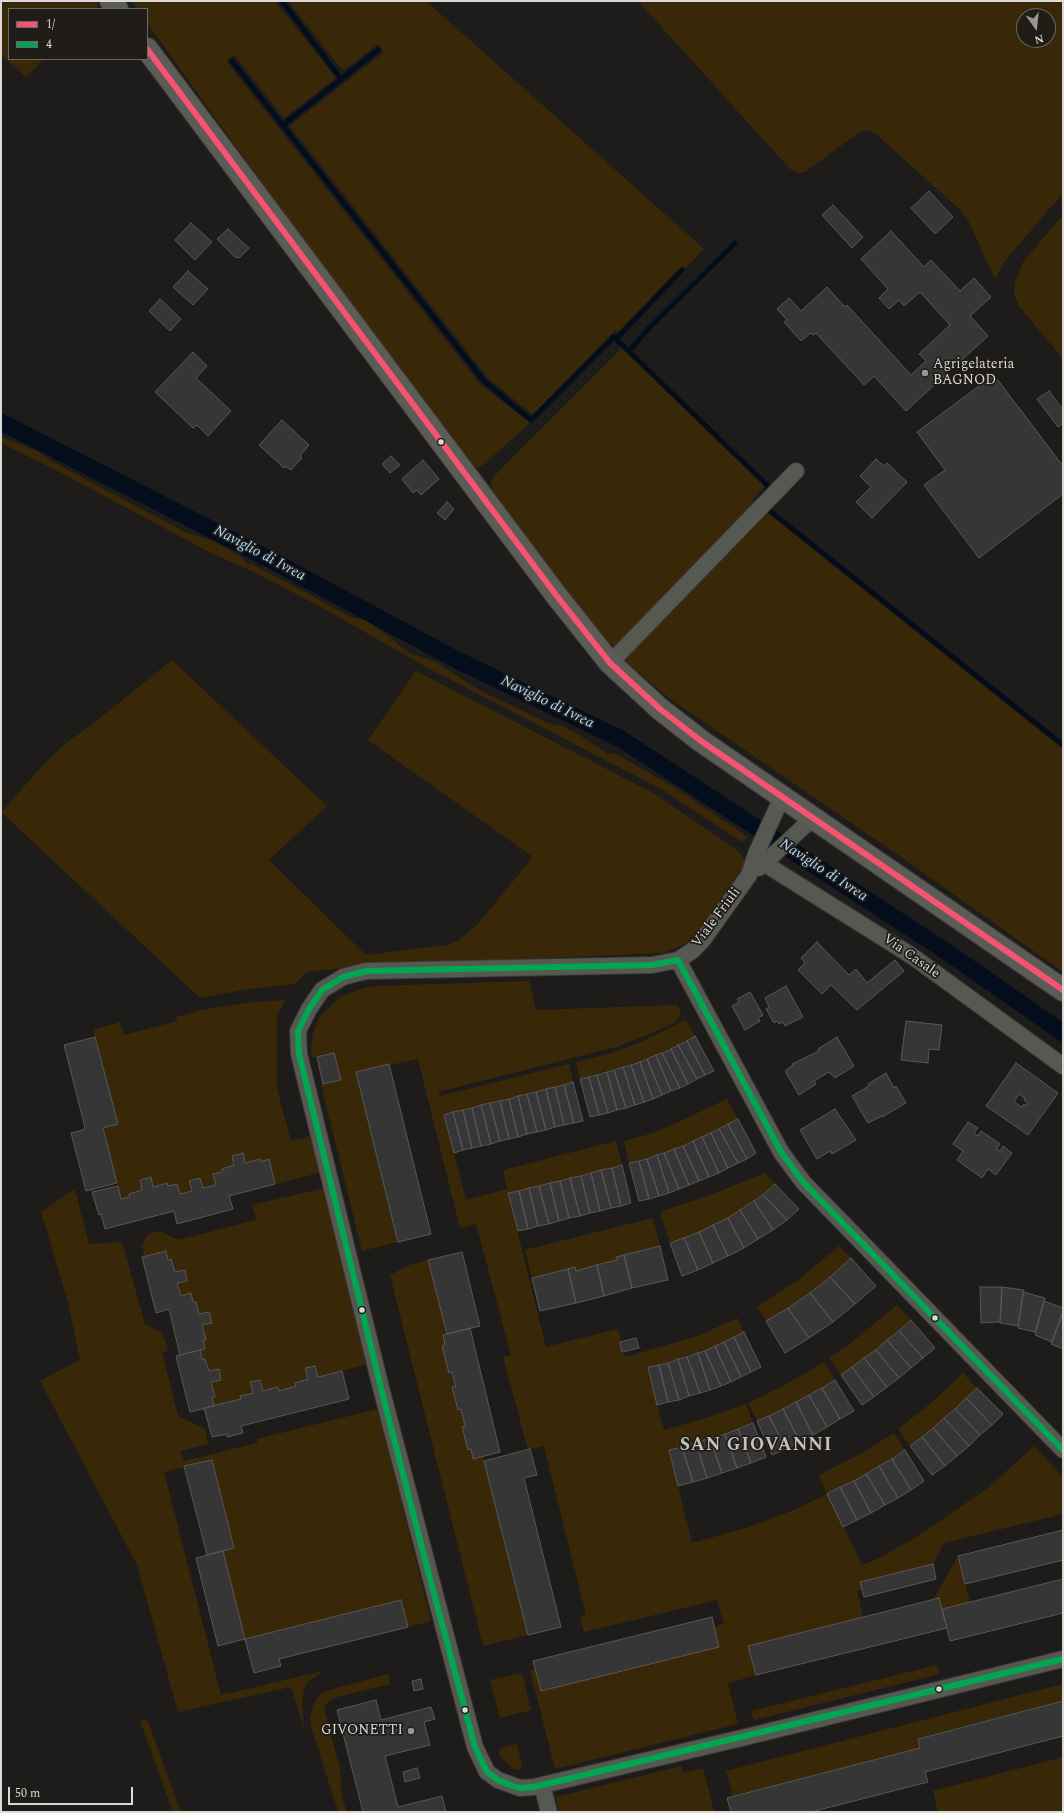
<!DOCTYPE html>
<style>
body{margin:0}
#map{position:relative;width:1064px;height:1813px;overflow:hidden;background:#1e1c1a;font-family:Spectral,serif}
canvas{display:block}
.frame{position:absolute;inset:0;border:2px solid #dbd9d6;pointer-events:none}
.legend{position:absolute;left:8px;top:8px;width:140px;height:52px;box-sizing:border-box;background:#201d18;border:1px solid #6b6864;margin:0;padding:5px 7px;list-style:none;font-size:12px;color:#dbd9d6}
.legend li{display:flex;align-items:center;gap:8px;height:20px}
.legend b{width:20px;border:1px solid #6b6864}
.north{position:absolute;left:1016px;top:8px;width:40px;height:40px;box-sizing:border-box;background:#201d18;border:1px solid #6b6864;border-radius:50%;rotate:165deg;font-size:11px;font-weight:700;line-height:16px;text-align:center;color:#dbd9d6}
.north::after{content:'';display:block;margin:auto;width:14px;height:18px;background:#999794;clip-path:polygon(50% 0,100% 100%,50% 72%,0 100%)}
.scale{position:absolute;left:8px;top:1787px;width:125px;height:18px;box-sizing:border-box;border:2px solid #dbd9d6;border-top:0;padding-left:5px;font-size:12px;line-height:14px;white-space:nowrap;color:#dbd9d6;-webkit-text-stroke:3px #201d18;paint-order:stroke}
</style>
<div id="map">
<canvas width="1064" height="1813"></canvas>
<div class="frame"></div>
<ul class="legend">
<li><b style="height:5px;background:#f65372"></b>1/</li>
<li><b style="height:5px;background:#00a651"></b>4</li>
</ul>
<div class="north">N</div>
<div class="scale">50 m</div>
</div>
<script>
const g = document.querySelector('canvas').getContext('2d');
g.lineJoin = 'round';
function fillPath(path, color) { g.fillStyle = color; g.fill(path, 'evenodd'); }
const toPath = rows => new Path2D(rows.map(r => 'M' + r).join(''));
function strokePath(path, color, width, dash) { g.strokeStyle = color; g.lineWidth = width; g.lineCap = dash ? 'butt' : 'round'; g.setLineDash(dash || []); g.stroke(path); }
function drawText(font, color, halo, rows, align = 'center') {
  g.font = font + ' Spectral,serif'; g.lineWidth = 3.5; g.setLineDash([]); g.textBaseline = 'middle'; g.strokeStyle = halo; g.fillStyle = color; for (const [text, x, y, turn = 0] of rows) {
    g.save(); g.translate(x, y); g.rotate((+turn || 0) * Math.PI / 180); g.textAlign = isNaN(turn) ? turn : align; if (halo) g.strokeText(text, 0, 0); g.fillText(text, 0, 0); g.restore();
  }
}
fillPath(toPath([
 [1,1,96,1,99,5,95,9,9,9,9,59,44,59,26,77,1,55],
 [131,1,275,1,336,78,284,118,234,55,226,61,480,384,530,423,485,463,478,468,471,468,393,365,147,23,147,9,137,9],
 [288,1,426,1,704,249,685,269,682,266,618,332,615,330,533,415,488,378,290,126,384,52,378,44,343,71],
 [638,1,1063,1,1063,193,1004,262,995,279,968,220,959,209,877,135,869,130,861,131,805,172,798,173,790,169],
 [1024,16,1048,16,1048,40,1024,40],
 [1063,215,1063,359,1019,306,1014,294,1015,283,1023,262],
 [622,348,765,486,752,500,757,504,617,645,613,646,602,635,563,590,495,499,491,484,492,479,500,470],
 [1,437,37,451,53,462,185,532,213,541,240,556,247,564,250,563,353,618,365,619,410,653,436,662,479,690,548,723,562,726,576,733,608,754,616,754,677,789,748,837,742,842,661,789,428,668,319,606,254,572,209,552,52,468,1,443],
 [767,512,1063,749,1063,972,904,859,669,698,626,662,625,655],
 [172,660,327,806,269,860,366,955,447,945,458,941,477,925,533,857,368,740,416,671,655,794,737,850,744,859,744,866,700,931,692,939,681,946,662,953,360,966,307,972,295,984,248,989,200,998,1,812,45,763,66,743,94,723],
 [529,981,536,1010,676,1005,680,1009,681,1013,675,1023,619,1046,438,1092,440,1096,569,1064,573,1082,444,1115,466,1200,507,1189,503,1170,616,1141,622,1165,508,1194,546,1347,618,1329,625,1357,698,1336,737,1318,744,1332,705,1351,648,1368,664,1430,703,1419,746,1404,753,1423,710,1438,669,1450,692,1543,749,1527,794,1510,827,1494,819,1475,855,1457,894,1433,905,1450,854,1481,828,1494,862,1565,875,1560,915,1538,988,1488,1034,1446,1063,1477,1063,1514,944,1543,933,1564,861,1582,863,1590,857,1591,863,1617,749,1646,756,1675,728,1683,738,1724,555,1769,530,1670,535,1669,541,1691,719,1647,715,1627,724,1624,717,1600,584,1632,580,1617,586,1615,544,1446,528,1450,503,1357,511,1355,476,1224,460,1228,418,1059,356,1072,398,1242,362,1251,321,1085,341,1080,334,1053,312,1058,311,1049,313,1033,320,1016,340,997,358,990,374,986],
 [285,1000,277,1016,277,1089,291,1141,312,1136,322,1172,275,1184,269,1159,260,1162,259,1159,245,1163,242,1153,232,1156,234,1165,222,1169,222,1172,214,1174,216,1185,203,1188,200,1178,189,1181,192,1191,180,1194,168,1186,167,1184,153,1187,150,1177,140,1180,142,1190,130,1194,130,1197,121,1199,103,1128,117,1124,93,1030,120,1022,124,1035,177,1021,176,1017,201,1010,253,1002],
 [686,1020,695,1036,647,1059,580,1079,576,1062,605,1055,639,1043],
 [727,1099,738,1119,702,1137,664,1153,629,1163,624,1141,653,1133,672,1125],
 [765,1173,775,1184,763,1195,728,1218,699,1232,670,1243,660,1212,713,1194],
 [328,1187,372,1363,318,1377,315,1366,306,1368,308,1379,295,1382,296,1386,279,1391,278,1387,263,1391,260,1380,250,1382,253,1393,241,1399,214,1406,212,1397,215,1396,211,1382,221,1380,219,1369,209,1371,205,1359,202,1359,200,1350,205,1349,203,1340,205,1339,202,1325,212,1323,209,1312,199,1314,196,1302,193,1302,191,1294,181,1296,177,1283,187,1281,185,1270,175,1272,171,1259,168,1260,166,1251,144,1256,142,1245,148,1234,160,1231,178,1240,256,1220,252,1205],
 [75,1190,89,1244,122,1242,145,1324,163,1334,168,1351,162,1352,178,1416,205,1429,208,1444,181,1451,184,1461,257,1443,257,1439,378,1409,431,1621,408,1627,401,1600,245,1639,223,1551,234,1548,212,1460,164,1472,221,1695,323,1671,308,1682,304,1689,302,1706,304,1728,291,1687,178,1712,137,1565,40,1381,80,1360,68,1302,41,1212,71,1191],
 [653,1218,660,1246,616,1257,617,1260,576,1271,575,1267,532,1278,525,1250],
 [839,1246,851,1258,810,1293,766,1321,757,1307,798,1280],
 [428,1260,447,1334,443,1335,445,1345,442,1347,449,1373,452,1372,456,1387,453,1387,458,1410,461,1409,465,1426,462,1427,468,1450,471,1449,483,1456,528,1635,483,1646,390,1275,409,1265],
 [897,1305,911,1320,876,1350,841,1375,829,1358,851,1343],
 [824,1362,835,1380,783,1409,757,1421,748,1403,785,1385],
 [963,1373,977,1388,944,1418,910,1446,898,1429,930,1404],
 [958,1556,970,1602,942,1609,939,1598,933,1600],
 [937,1665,939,1674,754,1720,751,1711],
 [522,1673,531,1710,500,1718,490,1680],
 [388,1674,390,1684,334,1698,328,1702,325,1706,325,1712,340,1770,342,1798,347,1812,338,1812,311,1726,310,1718,314,1703,321,1694,326,1691],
 [1063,1684,1063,1701,918,1738,920,1748,733,1796,726,1771],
 [147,1719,181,1812,173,1812,140,1721],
 [517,1744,522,1767,519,1770,514,1769,502,1758,499,1753,501,1748],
 [1063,1757,1063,1812,938,1812,933,1791],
 [681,1766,683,1773,703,1768,714,1812,559,1812,556,1797]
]), '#392807');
strokePath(toPath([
 [282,1,341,79],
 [232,61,484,381,531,420,614,337,769,487,758,501],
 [283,125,378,50],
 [616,339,682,270],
 [629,351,649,328,735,243],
 [765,507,1063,745]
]), '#030d1c', 5);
strokePath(toPath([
 [1,422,269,559,457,660,621,739,947,952,1063,1033]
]), '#030d1c', 17);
const building = toPath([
 [929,191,953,217,935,234,911,208,929,191],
 [833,205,863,237,852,248,822,215,833,205],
 [191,223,212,242,195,260,175,240,191,223],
 [228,229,249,248,239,258,237,257,236,258,217,239,228,229],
 [891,231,924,267,931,260,960,291,974,278,991,297,970,316,988,336,906,411,874,376,864,385,816,333,813,335,811,333,801,341,784,322,787,320,777,309,789,298,801,311,827,287,845,307,847,305,911,375,926,361,919,354,950,325,920,292,904,306,899,300,889,309,879,298,888,289,861,259,891,231],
 [188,271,208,289,193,305,173,287,188,271],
 [160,299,181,319,170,331,149,311,160,299],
 [193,352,207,366,196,378,231,411,208,436,197,425,193,428,155,392,193,352],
 [994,375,1063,466,1063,494,979,558,924,485,945,470,917,432,994,375],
 [1049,391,1063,410,1063,424,1058,427,1037,399,1049,391],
 [282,420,309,445,300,456,302,458,291,470,285,466,284,468,259,445,282,420],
 [391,456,400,465,390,473,382,464,391,456],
 [876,459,884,466,887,463,907,482,872,518,856,502,871,487,860,476,876,459],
 [423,460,439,479,421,495,417,490,413,493,402,479,423,460],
 [447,502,454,509,445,520,437,513,447,502],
 [817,942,849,975,856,969,867,983,895,960,904,971,857,1010,831,985,822,994,798,970,805,963,801,958,817,942],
 [786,986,803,1017,785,1026,783,1022,779,1024,777,1021,774,1023,766,1009,769,1007,765,998,786,986],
 [750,992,763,1015,758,1018,760,1021,745,1030,732,1006,739,1002,737,999,750,992],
 [906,1021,942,1025,939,1050,929,1049,928,1063,901,1060,906,1021],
 [695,1036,714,1071,705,1075,687,1041,695,1036],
 [95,1037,118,1124,103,1128,117,1183,86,1191,71,1133,83,1130,85,1127,64,1045,95,1037],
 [837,1037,854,1066,835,1078,829,1072,814,1081,816,1084,799,1095,785,1071,793,1065,792,1064,819,1051,818,1049,837,1037],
 [687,1041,705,1075,697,1079,678,1045,687,1041],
 [678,1045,697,1079,688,1084,671,1049,678,1045],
 [671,1049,688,1084,680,1088,662,1053,671,1049],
 [334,1053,341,1080,323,1084,317,1057,334,1053],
 [662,1053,680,1088,671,1091,656,1055,662,1053],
 [656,1055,671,1091,662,1095,647,1059,656,1055],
 [647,1059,662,1095,653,1099,640,1062,647,1059],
 [640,1062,653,1099,644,1102,631,1065,640,1062],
 [1016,1063,1058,1093,1028,1135,986,1106,1016,1063],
 [1019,1094,1025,1098,1024,1100,1028,1104,1027,1106,1024,1104,1022,1107,1014,1102,1019,1094],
 [389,1064,431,1234,398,1242,356,1072,389,1064],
 [631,1065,644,1102,635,1105,623,1067,631,1065],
 [623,1067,635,1105,626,1108,614,1070,623,1067],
 [614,1070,626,1108,617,1110,607,1072,614,1070],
 [607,1072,617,1110,608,1113,597,1075,607,1072],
 [886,1073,894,1088,896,1086,906,1103,882,1117,882,1116,868,1123,852,1096,869,1086,868,1084,886,1073],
 [597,1075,608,1113,599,1115,589,1077,597,1075],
 [589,1077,599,1115,590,1117,580,1079,589,1077],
 [573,1082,583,1121,574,1123,564,1085,573,1082],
 [564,1085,574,1123,564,1125,555,1087,564,1085],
 [555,1087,564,1125,555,1127,546,1089,555,1087],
 [546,1089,555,1127,546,1130,536,1092,546,1089],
 [536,1092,546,1130,537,1132,527,1094,536,1092],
 [527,1094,537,1132,527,1134,518,1096,527,1094],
 [518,1096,527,1134,518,1137,509,1099,518,1096],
 [509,1099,518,1137,509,1139,500,1101,509,1099],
 [500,1101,509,1139,500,1141,490,1103,500,1101],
 [490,1103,500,1141,491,1144,481,1105,490,1103],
 [481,1105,491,1144,481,1146,472,1108,481,1105],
 [472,1108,481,1146,472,1148,463,1110,472,1108],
 [835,1109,856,1140,832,1154,830,1151,817,1159,800,1130,835,1109],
 [463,1110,472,1148,463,1150,453,1112,463,1110],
 [453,1112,463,1150,454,1153,444,1115,453,1112],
 [738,1119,756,1153,747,1159,728,1124,738,1119],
 [968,1122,978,1128,974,1133,978,1136,981,1131,1000,1144,996,1149,1000,1151,1003,1146,1012,1153,996,1175,988,1169,982,1178,957,1160,963,1151,953,1144,968,1122],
 [728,1124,747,1159,738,1163,719,1129,728,1124],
 [719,1129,738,1163,728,1168,711,1133,719,1129],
 [711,1133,728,1168,719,1173,702,1137,711,1133],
 [702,1137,719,1173,709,1177,693,1141,702,1137],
 [693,1141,709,1177,699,1181,683,1146,693,1141],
 [683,1146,699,1181,689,1185,674,1149,683,1146],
 [674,1149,689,1185,679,1189,664,1153,674,1149],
 [243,1153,245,1163,260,1159,260,1162,269,1159,275,1184,229,1196,233,1209,177,1224,174,1211,105,1229,101,1214,99,1215,92,1192,118,1186,121,1199,130,1197,129,1194,142,1190,140,1180,151,1177,153,1187,167,1183,168,1186,177,1184,180,1194,192,1191,189,1181,200,1178,203,1188,216,1185,213,1174,222,1172,222,1169,234,1165,232,1156,243,1153],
 [664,1153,679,1189,669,1193,657,1155,664,1153],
 [657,1155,669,1193,659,1196,647,1159,657,1155],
 [647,1159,659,1196,649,1199,639,1161,647,1159],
 [639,1161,649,1199,639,1201,629,1163,639,1161],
 [622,1165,631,1203,621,1206,612,1168,622,1165],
 [612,1168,621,1206,611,1208,601,1170,612,1168],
 [601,1170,611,1208,600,1211,591,1173,601,1170],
 [591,1173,600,1211,590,1213,581,1176,591,1173],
 [581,1176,590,1213,580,1216,570,1178,581,1176],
 [570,1178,580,1216,569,1218,560,1181,570,1178],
 [560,1181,569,1218,559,1221,550,1183,560,1181],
 [550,1183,559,1221,549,1224,539,1186,550,1183],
 [775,1184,799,1209,787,1220,763,1195,775,1184],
 [539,1186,549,1224,538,1226,529,1188,539,1186],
 [529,1188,538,1226,528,1229,519,1191,529,1188],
 [519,1191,528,1229,518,1231,508,1193,519,1191],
 [763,1195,787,1220,773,1230,754,1201,763,1195],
 [754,1201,773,1230,758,1239,740,1210,754,1201],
 [740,1210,758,1239,744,1248,728,1218,740,1210],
 [728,1218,744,1248,728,1256,713,1225,728,1218],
 [713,1225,728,1256,713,1263,699,1232,713,1225],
 [699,1232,713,1263,698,1270,684,1238,699,1232],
 [684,1238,698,1270,682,1276,670,1243,684,1238],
 [660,1246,668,1280,632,1288,624,1255,660,1246],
 [166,1251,168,1260,171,1259,175,1272,185,1270,187,1281,177,1283,181,1296,191,1293,193,1302,196,1302,199,1314,209,1312,212,1323,202,1325,206,1340,203,1340,205,1349,180,1355,169,1309,156,1313,142,1257,166,1251],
 [462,1252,480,1326,447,1334,428,1260,462,1252],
 [624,1255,632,1288,604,1296,597,1265,617,1260,616,1257,624,1255],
 [851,1258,876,1286,855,1304,830,1277,851,1258],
 [597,1265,604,1296,576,1303,568,1269,575,1267,576,1271,597,1265],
 [568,1269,576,1303,540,1311,532,1278,568,1269],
 [830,1277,855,1304,833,1322,810,1293,830,1277],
 [980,1287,1002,1287,1000,1322,981,1323,980,1287],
 [1002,1287,1024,1290,1018,1326,1000,1323,1002,1287],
 [1023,1292,1045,1298,1035,1332,1018,1328,1023,1292],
 [810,1293,833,1322,809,1338,788,1308,810,1293],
 [1044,1301,1063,1308,1063,1312,1052,1342,1035,1335,1044,1301],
 [788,1308,809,1338,785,1353,766,1321,788,1308],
 [1063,1312,1063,1349,1051,1344,1063,1312],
 [911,1320,935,1348,923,1358,899,1331,911,1320],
 [470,1328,500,1452,473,1459,471,1449,468,1450,462,1427,465,1426,461,1409,458,1410,452,1387,456,1387,452,1372,449,1373,442,1346,445,1345,443,1335,470,1328],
 [899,1331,923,1358,911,1368,887,1340,899,1331],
 [744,1332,761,1367,751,1372,734,1337,744,1332],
 [734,1337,751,1372,741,1377,724,1342,734,1337],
 [636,1338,639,1348,622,1352,620,1342,636,1338],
 [887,1340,911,1368,899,1378,876,1350,887,1340],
 [724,1342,741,1377,731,1382,715,1346,724,1342],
 [715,1346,731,1382,721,1386,705,1351,715,1346],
 [200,1350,202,1359,205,1359,209,1371,219,1369,221,1380,211,1382,215,1397,212,1397,214,1406,190,1412,176,1356,200,1350],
 [876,1350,899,1378,887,1387,864,1358,876,1350],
 [705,1351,721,1386,710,1390,698,1353,705,1351],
 [698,1353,710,1390,700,1393,687,1357,698,1353],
 [687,1357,700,1393,689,1396,678,1359,687,1357],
 [864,1358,887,1387,874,1397,852,1367,864,1358],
 [678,1359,689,1396,679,1400,668,1363,678,1359],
 [668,1363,679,1400,668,1402,659,1365,668,1363],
 [659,1365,668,1402,657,1405,648,1367,659,1365],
 [315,1366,318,1377,342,1371,349,1399,241,1426,243,1433,227,1437,227,1434,212,1437,204,1408,241,1399,240,1396,253,1393,250,1382,260,1380,263,1391,278,1387,279,1391,296,1386,295,1383,308,1379,305,1368,315,1366],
 [852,1367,874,1397,862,1405,841,1375,852,1367],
 [835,1380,854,1411,840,1419,822,1388,835,1380],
 [822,1388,840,1419,827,1427,809,1395,822,1388],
 [977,1388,1003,1414,992,1425,966,1398,977,1388],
 [809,1395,827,1427,813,1435,796,1402,809,1395],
 [966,1398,992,1425,980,1435,955,1409,966,1398],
 [796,1402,813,1435,800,1442,783,1409,796,1402],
 [783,1409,800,1442,786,1449,769,1416,783,1409],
 [955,1409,980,1435,969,1446,944,1418,955,1409],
 [769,1416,786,1449,772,1455,757,1421,769,1416],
 [944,1418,969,1446,957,1456,933,1428,944,1418],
 [753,1423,766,1457,751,1463,738,1429,753,1423],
 [933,1428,957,1456,945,1466,922,1437,933,1428],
 [738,1429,751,1463,737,1468,725,1434,738,1429],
 [725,1434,737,1468,722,1473,710,1438,725,1434],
 [922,1437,945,1466,932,1475,910,1446,922,1437],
 [710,1438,722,1473,707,1478,696,1443,710,1438],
 [696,1443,707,1478,693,1482,682,1447,696,1443],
 [682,1447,693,1482,678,1486,669,1450,682,1447],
 [530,1449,537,1475,524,1478,561,1627,528,1635,484,1461,530,1449],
 [905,1450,924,1481,911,1490,892,1459,905,1450],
 [892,1459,911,1490,898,1498,879,1466,892,1459],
 [212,1460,234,1548,207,1555,184,1466,212,1460],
 [879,1466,898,1498,885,1505,866,1474,879,1466],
 [866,1474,885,1505,871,1513,854,1481,866,1474],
 [854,1481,871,1513,857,1520,840,1487,854,1481],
 [840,1487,857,1520,843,1527,827,1494,840,1487],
 [1063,1530,1063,1560,965,1584,958,1556,1063,1530],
 [223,1551,245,1639,218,1646,196,1558,223,1551],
 [933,1564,936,1579,864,1597,860,1582,933,1564],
 [1063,1579,1063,1613,950,1641,942,1609,1063,1579],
 [939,1598,947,1628,756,1675,748,1646,939,1598],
 [401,1600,408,1627,279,1659,281,1666,254,1673,245,1639,401,1600],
 [712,1617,719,1647,541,1691,533,1661,712,1617],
 [421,1679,423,1689,414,1691,412,1681,421,1679],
 [376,1700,381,1720,431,1707,435,1719,424,1722,430,1745,385,1756,398,1807,442,1796,446,1812,363,1812,337,1710,376,1700],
 [1063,1701,1063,1736,925,1772,928,1782,811,1812,731,1812,727,1798,920,1748,918,1739,1063,1701],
 [417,1768,420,1778,405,1782,403,1772,417,1768]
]);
fillPath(building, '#373636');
strokePath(building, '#595758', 1);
const minor = toPath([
 [610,663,796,471],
 [782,797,756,854,749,875,702,941,692,951,678,960,652,965,366,971,343,977,322,990,309,1009,298,1031,299,1054,380,1384,475,1747,487,1772,498,1780,520,1788,534,1787,750,1736,1063,1659],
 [756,854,767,861,770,867,912,956,1063,1066],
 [759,868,813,818],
 [678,960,781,1152,803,1182,1063,1450],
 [542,1785,549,1812]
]);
const secondary = toPath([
 [111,1,117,9],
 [147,49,556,595,610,663,660,709,701,741,1063,990]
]);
strokePath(minor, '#383635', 18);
strokePath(secondary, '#383635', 24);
strokePath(minor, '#565952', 16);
strokePath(secondary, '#5a5c55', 22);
strokePath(toPath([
 [147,49,556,595,610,663,660,709,701,741,1063,990]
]), '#f65372', 6);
strokePath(toPath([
 [1063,1450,803,1182,781,1152,678,960,652,965,366,971,343,977,322,990,309,1009,298,1031,299,1054,385,1404,429,1575,475,1747,487,1772,498,1780,510,1785,520,1788,534,1787,1063,1659]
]), '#00a651', 6);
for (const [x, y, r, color] of [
 [925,373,4,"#999794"],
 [441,442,3.5,"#dbd9d6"],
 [362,1310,3.5,"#dbd9d6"],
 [935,1318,3.5,"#dbd9d6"],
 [939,1689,3.5,"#dbd9d6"],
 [465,1710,3.5,"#dbd9d6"],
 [411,1731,4,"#999794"]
]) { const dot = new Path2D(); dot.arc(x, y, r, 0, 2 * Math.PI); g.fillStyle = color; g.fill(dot); strokePath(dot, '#201d18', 1.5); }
drawText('14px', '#dbd9d6', '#201d18', [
 ["Agrigelateria",933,365],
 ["BAGNOD",933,381],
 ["GIVONETTI",403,1731,"right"]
], 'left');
drawText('14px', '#dbd9d6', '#201d18', [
 ["Viale Friuli",717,918,-53],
 ["Via Casale",911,957,35]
]);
drawText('italic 15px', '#acd7f8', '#201d18', [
 ["Naviglio di Ivrea",259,554,28],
 ["Naviglio di Ivrea",547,703,26],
 ["Naviglio di Ivrea",823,871,33]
]);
g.letterSpacing = '1px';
drawText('bold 18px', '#c5c0ba', '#201d18', [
 ["SAN GIOVANNI",756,1446]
]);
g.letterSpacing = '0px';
</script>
